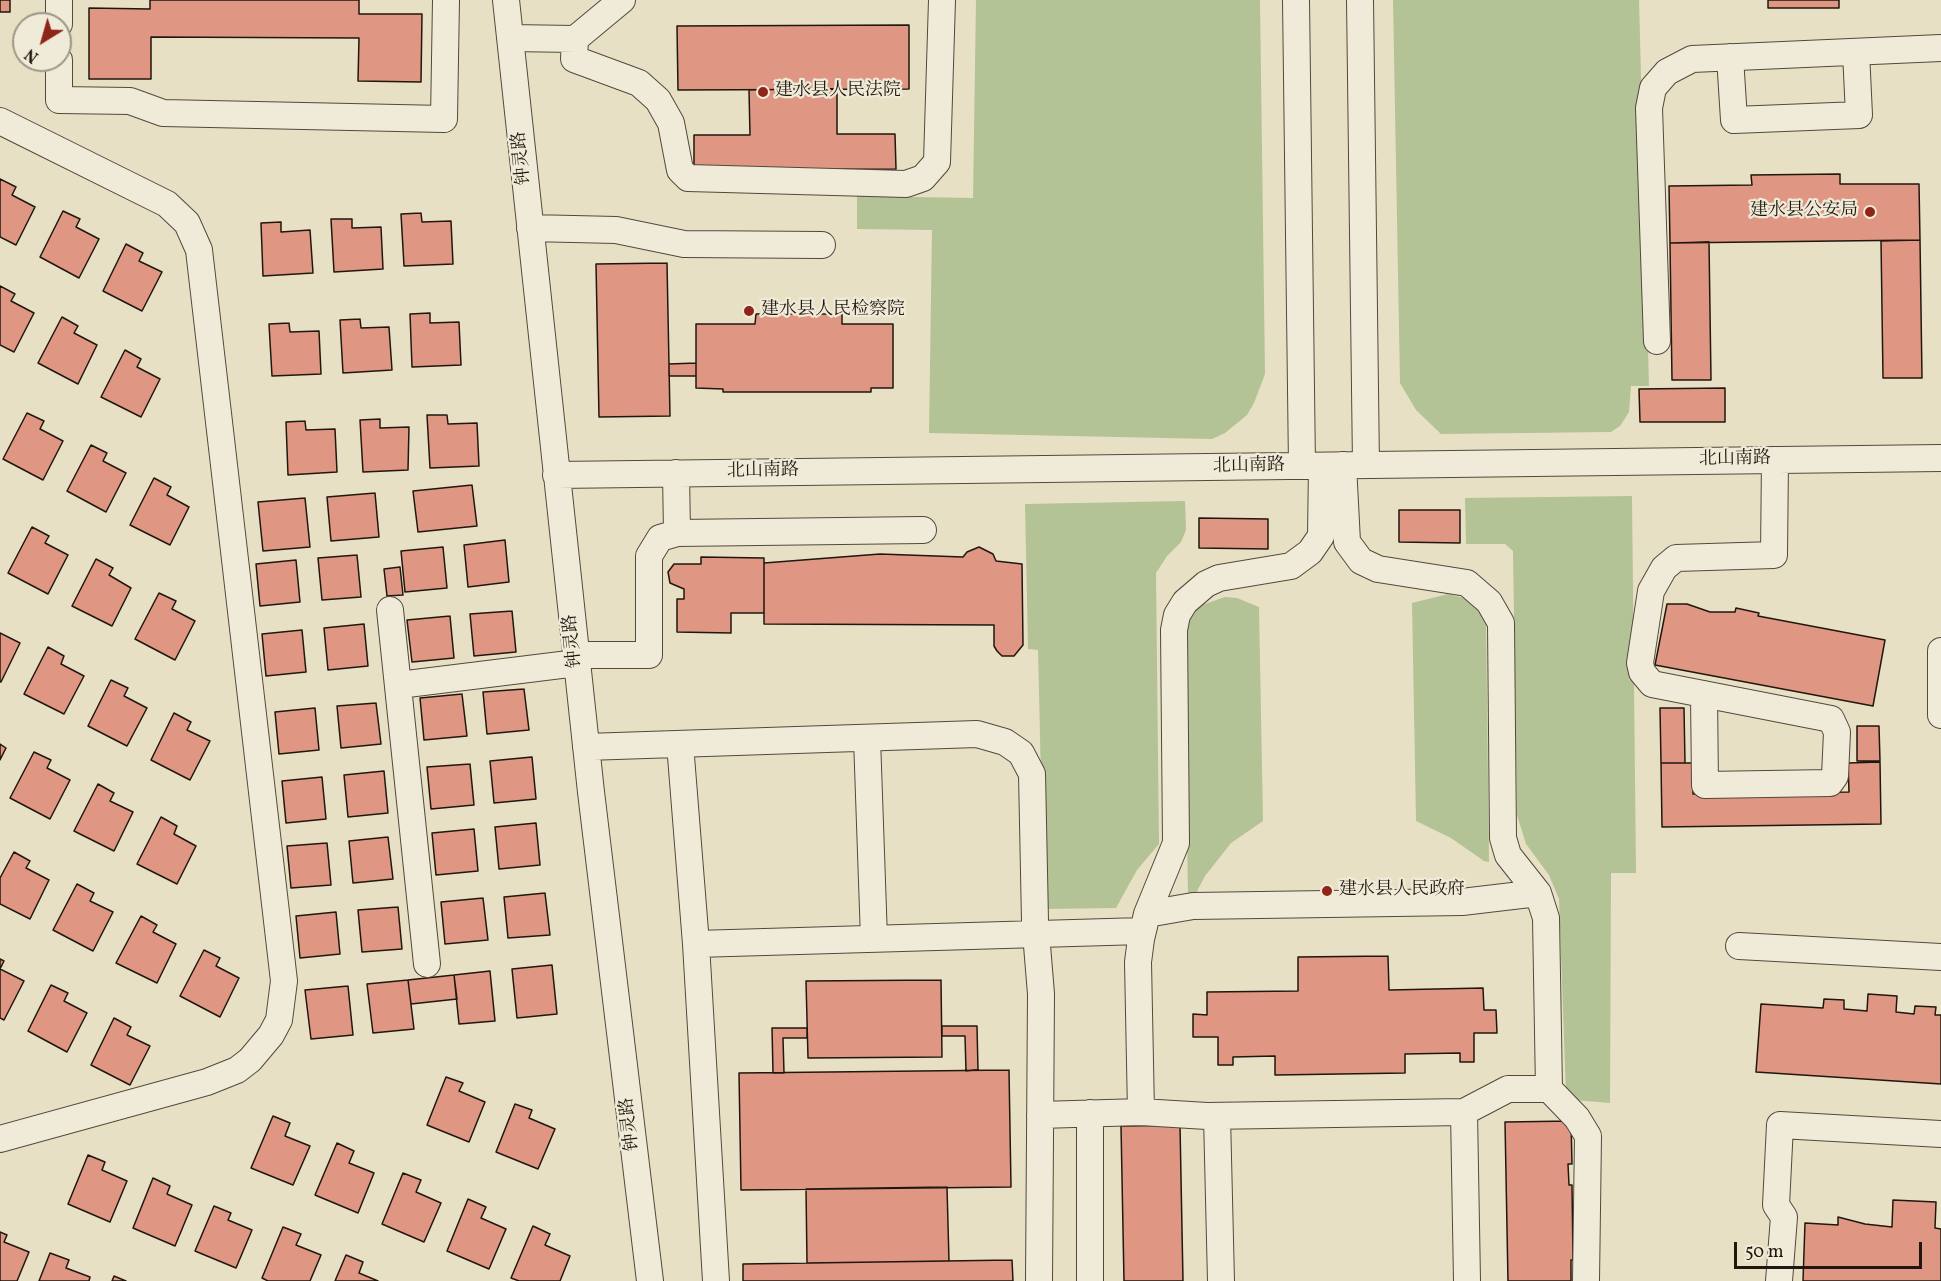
<!DOCTYPE html>
<meta charset="utf-8">
<style>
body{margin:0}
#map{position:relative;width:1941px;height:1281px;overflow:hidden;background:#e8e0c4;font-family:Vollkorn,serif}
canvas{display:block}
.north{position:absolute;left:12px;top:12px;width:60px;height:60px;box-sizing:border-box;background:#f0ebd9;border:2px solid #9d9688;border-radius:50%;rotate:217deg;font-size:16px;font-weight:700;line-height:24px;text-align:center;color:#20170e}
.north::after{content:'';display:block;margin:auto;width:21px;height:27px;background:#8f2418;clip-path:polygon(50% 0,100% 100%,50% 72%,0 100%)}
.scale{position:absolute;left:1734px;top:1242px;width:188px;height:27px;box-sizing:border-box;border:3px solid #20170e;border-top:0;padding-left:8px;font-size:18px;line-height:21px;white-space:nowrap;color:#20170e;-webkit-text-stroke:4px #f0ebd9;paint-order:stroke}
</style>
<div id="map">
<canvas width="1941" height="1281"></canvas>
<div class="north">N</div>
<div class="scale">50 m</div>
</div>
<script>
const g = document.querySelector('canvas').getContext('2d');
g.lineJoin = 'round';
function fillPath(path, color) { g.fillStyle = color; g.fill(path, 'evenodd'); }
const toPath = rows => new Path2D(rows.map(r => 'M' + r).join(''));
function strokePath(path, color, width, dash) { g.strokeStyle = color; g.lineWidth = width; g.lineCap = dash ? 'butt' : 'round'; g.setLineDash(dash || []); g.stroke(path); }
function drawText(font, color, halo, rows, align = 'center') {
  g.font = font + ' Vollkorn,"Noto Serif SC",serif'; g.lineWidth = 4.5; g.setLineDash([]); g.textBaseline = 'middle'; g.strokeStyle = halo; g.fillStyle = color; for (const [text, x, y, turn = 0] of rows) {
    g.save(); g.translate(x, y); g.rotate((+turn || 0) * Math.PI / 180); g.textAlign = isNaN(turn) ? turn : align; if (halo) g.strokeText(text, 0, 0); g.fillText(text, 0, 0); g.restore();
  }
}
fillPath(toPath([
 [976,0,1260,0,1265,374,1254,403,1247,415,1225,433,1212,439,929,433,932,230,857,229,857,196,973,198],
 [1393,0,1639,0,1649,386,1631,386,1629,412,1620,426,1611,432,1441,434,1416,410,1400,383],
 [1632,496,1636,873,1611,873,1610,1103,1574,1100,1566,1094,1559,899,1549,875,1526,844,1517,815,1513,551,1505,544,1466,544,1465,498],
 [1185,501,1186,530,1181,542,1167,556,1156,573,1159,844,1137,870,1116,908,1044,909,1038,650,1028,649,1025,504],
 [1448,594,1468,599,1482,613,1486,621,1489,862,1484,861,1451,838,1416,821,1412,603],
 [1225,597,1237,598,1259,607,1263,821,1231,843,1205,876,1194,897,1188,897,1184,627,1188,618,1199,606]
]), '#b3c396');
const building = toPath([
 [0,0,10,0,10,12,0,12,0,0],
 [150,0,359,0,359,14,422,14,421,82,358,81,359,38,151,37,151,79,89,79,89,8,150,9,150,0],
 [1768,0,1839,0,1839,8,1768,8,1768,0],
 [909,25,909,89,678,90,677,26,909,25],
 [837,89,837,134,895,134,896,169,694,170,694,135,750,135,749,90,837,89],
 [1840,174,1840,184,1919,184,1920,240,1670,243,1669,186,1752,185,1751,175,1840,174],
 [0,179,16,187,12,195,35,207,16,245,0,237,0,179],
 [63,211,80,219,76,227,99,239,79,278,40,257,63,211],
 [421,213,422,222,451,221,453,264,404,266,401,214,421,213],
 [331,219,352,219,352,228,381,227,383,269,334,272,331,219],
 [281,222,281,232,310,230,313,273,263,276,261,223,281,222],
 [1920,240,1922,378,1883,378,1881,241,1920,240],
 [1709,242,1711,380,1672,380,1670,243,1709,242],
 [126,244,143,253,139,261,162,272,142,311,103,291,126,244],
 [667,263,670,416,599,417,596,264,667,263],
 [0,286,15,294,11,301,34,313,14,352,0,345,0,286],
 [430,313,430,323,459,322,461,365,412,367,410,314,430,313],
 [756,314,842,314,842,324,893,324,893,388,871,388,871,392,723,392,723,389,696,388,696,324,755,324,756,314],
 [62,317,78,326,74,333,97,345,78,384,38,363,62,317],
 [360,319,361,328,389,327,392,370,343,373,340,320,360,319],
 [289,323,290,332,319,331,321,374,272,376,269,324,289,323],
 [125,350,141,359,137,367,160,379,141,417,101,397,125,350],
 [696,363,696,376,669,376,669,364,696,363],
 [1725,388,1725,422,1640,422,1639,389,1725,388],
 [27,413,44,421,40,429,63,441,43,480,3,459,27,413],
 [427,415,447,415,448,424,477,423,479,466,430,468,427,415],
 [380,419,380,428,409,427,408,470,363,472,360,420,380,419],
 [305,421,306,430,335,429,337,472,288,475,286,422,305,421],
 [91,445,107,453,103,461,126,473,106,512,67,491,91,445],
 [154,478,171,487,167,495,189,507,170,545,130,525,154,478],
 [472,485,477,526,418,532,413,491,472,485],
 [375,493,379,537,331,541,327,497,375,493],
 [305,498,310,547,263,551,258,502,305,498],
 [1399,510,1460,510,1460,543,1399,542,1399,510],
 [1199,518,1268,519,1268,549,1199,548,1199,518],
 [32,527,49,536,45,543,68,555,48,594,8,573,32,527],
 [505,540,509,582,468,587,464,545,505,540],
 [443,547,447,588,405,592,401,551,443,547],
 [979,547,993,554,996,561,1022,564,1023,645,1014,656,1002,656,997,651,994,646,994,625,764,624,764,563,880,554,963,557,967,552,979,547],
 [357,555,361,597,322,600,318,558,357,555],
 [701,557,764,558,764,613,731,613,731,633,677,632,677,599,684,599,684,589,670,583,668,572,674,564,701,564,701,557],
 [96,559,113,568,109,575,131,588,112,626,72,606,96,559],
 [296,560,300,602,260,606,256,564,296,560],
 [400,567,403,595,387,596,384,569,400,567],
 [159,593,176,601,172,609,195,621,175,660,135,639,159,593],
 [1667,604,1687,604,1710,612,1735,612,1736,608,1759,613,1758,616,1885,640,1873,706,1655,665,1667,604],
 [512,611,516,652,474,656,470,614,512,611],
 [450,616,454,658,412,662,407,620,450,616],
 [364,624,368,666,328,670,324,628,364,624],
 [302,630,306,672,266,676,262,634,302,630],
 [0,633,20,643,1,682,0,682,0,633],
 [48,647,64,656,61,664,84,676,64,714,24,694,48,647],
 [111,680,128,688,124,696,147,708,127,746,88,726,111,680],
 [524,689,529,730,487,734,483,692,524,689],
 [462,694,467,736,424,740,420,698,462,694],
 [376,703,381,744,341,748,337,706,376,703],
 [315,708,319,750,279,754,275,712,315,708],
 [1660,708,1684,708,1685,763,1661,763,1660,708],
 [174,713,191,722,187,730,210,741,190,780,151,760,174,713],
 [1857,726,1879,726,1880,761,1857,761,1857,726],
 [0,744,6,748,0,760,0,744],
 [34,752,51,760,47,768,70,780,50,819,10,798,34,752],
 [532,757,536,799,494,803,490,761,532,757],
 [1880,762,1881,824,1662,827,1661,763,1693,763,1693,794,1849,792,1848,763,1880,762],
 [470,764,474,805,431,809,427,767,470,764],
 [384,771,388,813,348,817,344,775,384,771],
 [322,777,326,819,286,823,282,781,322,777],
 [98,784,114,793,110,801,133,812,114,851,74,831,98,784],
 [161,817,177,826,174,834,196,846,177,884,137,864,161,817],
 [536,823,540,865,499,869,495,827,536,823],
 [474,829,478,871,436,875,432,833,474,829],
 [388,837,393,879,353,883,349,841,388,837],
 [327,843,331,885,291,888,287,846,327,843],
 [14,852,30,861,26,868,49,880,30,919,0,904,0,878,14,852],
 [77,884,94,893,90,901,113,912,93,951,53,930,77,884],
 [545,893,550,935,508,938,504,897,545,893],
 [483,898,488,940,445,944,441,902,483,898],
 [398,907,402,949,362,952,358,910,398,907],
 [336,912,340,954,300,958,296,916,336,912],
 [141,916,157,925,153,932,176,944,157,983,116,963,141,916],
 [204,950,220,958,216,966,239,978,220,1017,180,996,204,950],
 [1388,956,1389,990,1483,988,1484,1010,1496,1010,1497,1033,1474,1033,1474,1062,1460,1062,1460,1053,1405,1054,1405,1073,1275,1075,1275,1056,1233,1057,1233,1065,1218,1065,1218,1037,1193,1037,1193,1014,1207,1015,1207,992,1298,991,1298,957,1388,956],
 [0,959,4,961,0,969,24,981,4,1020,0,1018,0,959],
 [552,965,557,1014,517,1018,512,969,552,965],
 [490,971,495,1021,459,1024,454,975,490,971],
 [454,975,457,999,411,1004,408,980,454,975],
 [408,980,414,1029,373,1033,367,984,408,980],
 [941,980,942,1057,808,1058,806,981,941,980],
 [51,985,68,993,64,1001,87,1013,67,1052,28,1031,51,985],
 [348,986,353,1035,311,1039,305,990,348,986],
 [1868,994,1897,996,1896,1012,1914,1014,1915,1006,1936,1007,1935,1015,1941,1015,1941,1084,1756,1072,1761,1004,1823,1008,1824,999,1844,1000,1844,1009,1867,1011,1868,994],
 [114,1018,131,1027,127,1035,150,1046,130,1085,91,1065,114,1018],
 [942,1026,977,1026,978,1070,966,1071,965,1036,942,1036,942,1026],
 [772,1028,807,1028,807,1038,783,1038,784,1073,773,1073,772,1028],
 [1009,1070,1011,1187,741,1190,739,1073,1009,1070],
 [446,1077,463,1083,459,1091,485,1102,469,1142,427,1125,446,1077],
 [515,1104,532,1110,529,1118,555,1129,538,1169,496,1152,515,1104],
 [273,1116,290,1123,285,1136,310,1146,293,1185,251,1168,273,1116],
 [1571,1121,1572,1164,1568,1164,1569,1185,1572,1185,1573,1260,1571,1260,1571,1281,1508,1281,1505,1122,1571,1121],
 [1180,1125,1183,1281,1124,1281,1121,1126,1180,1125],
 [337,1143,354,1151,349,1163,374,1173,358,1213,315,1195,337,1143],
 [88,1155,105,1162,102,1170,127,1181,110,1222,68,1204,88,1155],
 [403,1173,421,1180,416,1192,441,1203,424,1242,382,1224,403,1173],
 [153,1178,170,1186,167,1194,192,1205,175,1246,133,1228,153,1178],
 [947,1187,949,1261,807,1263,806,1189,947,1187],
 [468,1199,486,1207,481,1218,506,1229,489,1269,447,1251,468,1199],
 [1893,1200,1936,1202,1935,1228,1941,1229,1941,1281,1803,1281,1805,1223,1838,1225,1838,1217,1865,1224,1892,1227,1893,1200],
 [214,1206,231,1213,228,1220,252,1230,236,1268,195,1251,214,1206],
 [533,1226,550,1234,545,1245,570,1256,560,1281,519,1281,511,1278,533,1226],
 [283,1227,301,1234,296,1245,321,1255,310,1281,268,1281,262,1278,283,1227],
 [0,1232,7,1235,4,1242,29,1252,17,1281,0,1281,0,1232],
 [50,1253,69,1260,66,1268,90,1277,89,1281,39,1281,50,1253],
 [346,1255,363,1262,359,1273,378,1281,335,1281,346,1255],
 [1012,1260,1013,1281,743,1281,743,1264,1012,1260],
 [114,1276,126,1281,112,1281,114,1276]
]);
fillPath(building, '#df9783');
strokePath(building, '#20170e', 1.5);
const minor = toPath([
 [506,0,591,792,650,1281],
 [1296,0,1302,466],
 [1360,0,1366,465],
 [59,24,59,0],
 [510,38,575,39,622,0],
 [575,39,574,59,639,83,658,100,671,123,680,170,688,178,906,184,923,178,937,162,942,0],
 [1730,57,1734,120,1859,115,1856,52],
 [59,60,59,100,130,101,163,113,444,119,446,0],
 [0,121,167,204,187,223,199,250,284,981,279,1020,271,1035,250,1060,237,1070,207,1082,0,1139],
 [530,228,616,230,684,244,822,245],
 [1657,341,1649,108,1653,88,1667,72,1692,59,1941,48],
 [676,473,677,533,923,530],
 [556,475,1941,458],
 [390,610,427,964],
 [1941,651,1941,715],
 [576,655,649,655,649,556,660,538,677,533],
 [399,685,577,663],
 [1704,694,1705,785,1830,783,1835,776,1837,732,1831,719,1652,684,1642,672,1640,663,1651,591,1664,568,1676,558,1774,555,1775,460],
 [867,738,874,939],
 [680,744,696,944,716,1281],
 [586,747,977,734,1005,742,1021,753,1032,774,1035,921,1041,994,1039,1281],
 [1147,914,1193,906,1462,902,1538,893],
 [696,944,1142,931],
 [1739,946,1941,957],
 [1549,1089,1577,1118,1588,1136,1586,1281],
 [1141,1112,1138,962,1141,939,1147,914,1176,843,1174,630,1177,615,1185,602,1206,584,1219,578,1291,566,1310,552,1321,536,1322,466],
 [1464,1112,1467,1281],
 [1040,1115,1141,1112,1207,1116,1464,1112,1508,1089,1549,1089,1546,918,1538,893,1508,855,1503,838,1501,623,1489,602,1467,583,1378,569,1361,561,1347,542,1343,465],
 [1217,1116,1221,1281],
 [1090,1281,1090,1113],
 [1779,1281,1784,1217,1776,1205,1780,1125,1941,1134]
]);
strokePath(minor, '#52493c', 28);
strokePath(minor, '#f0ebd9', 26);
for (const [x, y, r, color] of [
 [763,92,6,"#8f2418"],
 [1870,212,6,"#8f2418"],
 [749,311,6,"#8f2418"],
 [1327,891,6,"#8f2418"]
]) { const dot = new Path2D(); dot.arc(x, y, r, 0, 2 * Math.PI); g.fillStyle = color; g.fill(dot); strokePath(dot, '#f0ebd9', 2); }
drawText('18px', '#20170e', '#f0ebd9', [
 ["建水县人民法院",775,92],
 ["建水县公安局",1858,212,"right"],
 ["建水县人民检察院",761,311],
 ["建水县人民政府",1339,891]
], 'left');
drawText('18px', '#20170e', '#f0ebd9', [
 ["钟灵路",523,158,-96],
 ["北山南路",1735,460,-1],
 ["北山南路",1249,467,-1],
 ["北山南路",763,472,-1],
 ["钟灵路",574,641,-96],
 ["钟灵路",631,1124,-97]
]);
</script>
